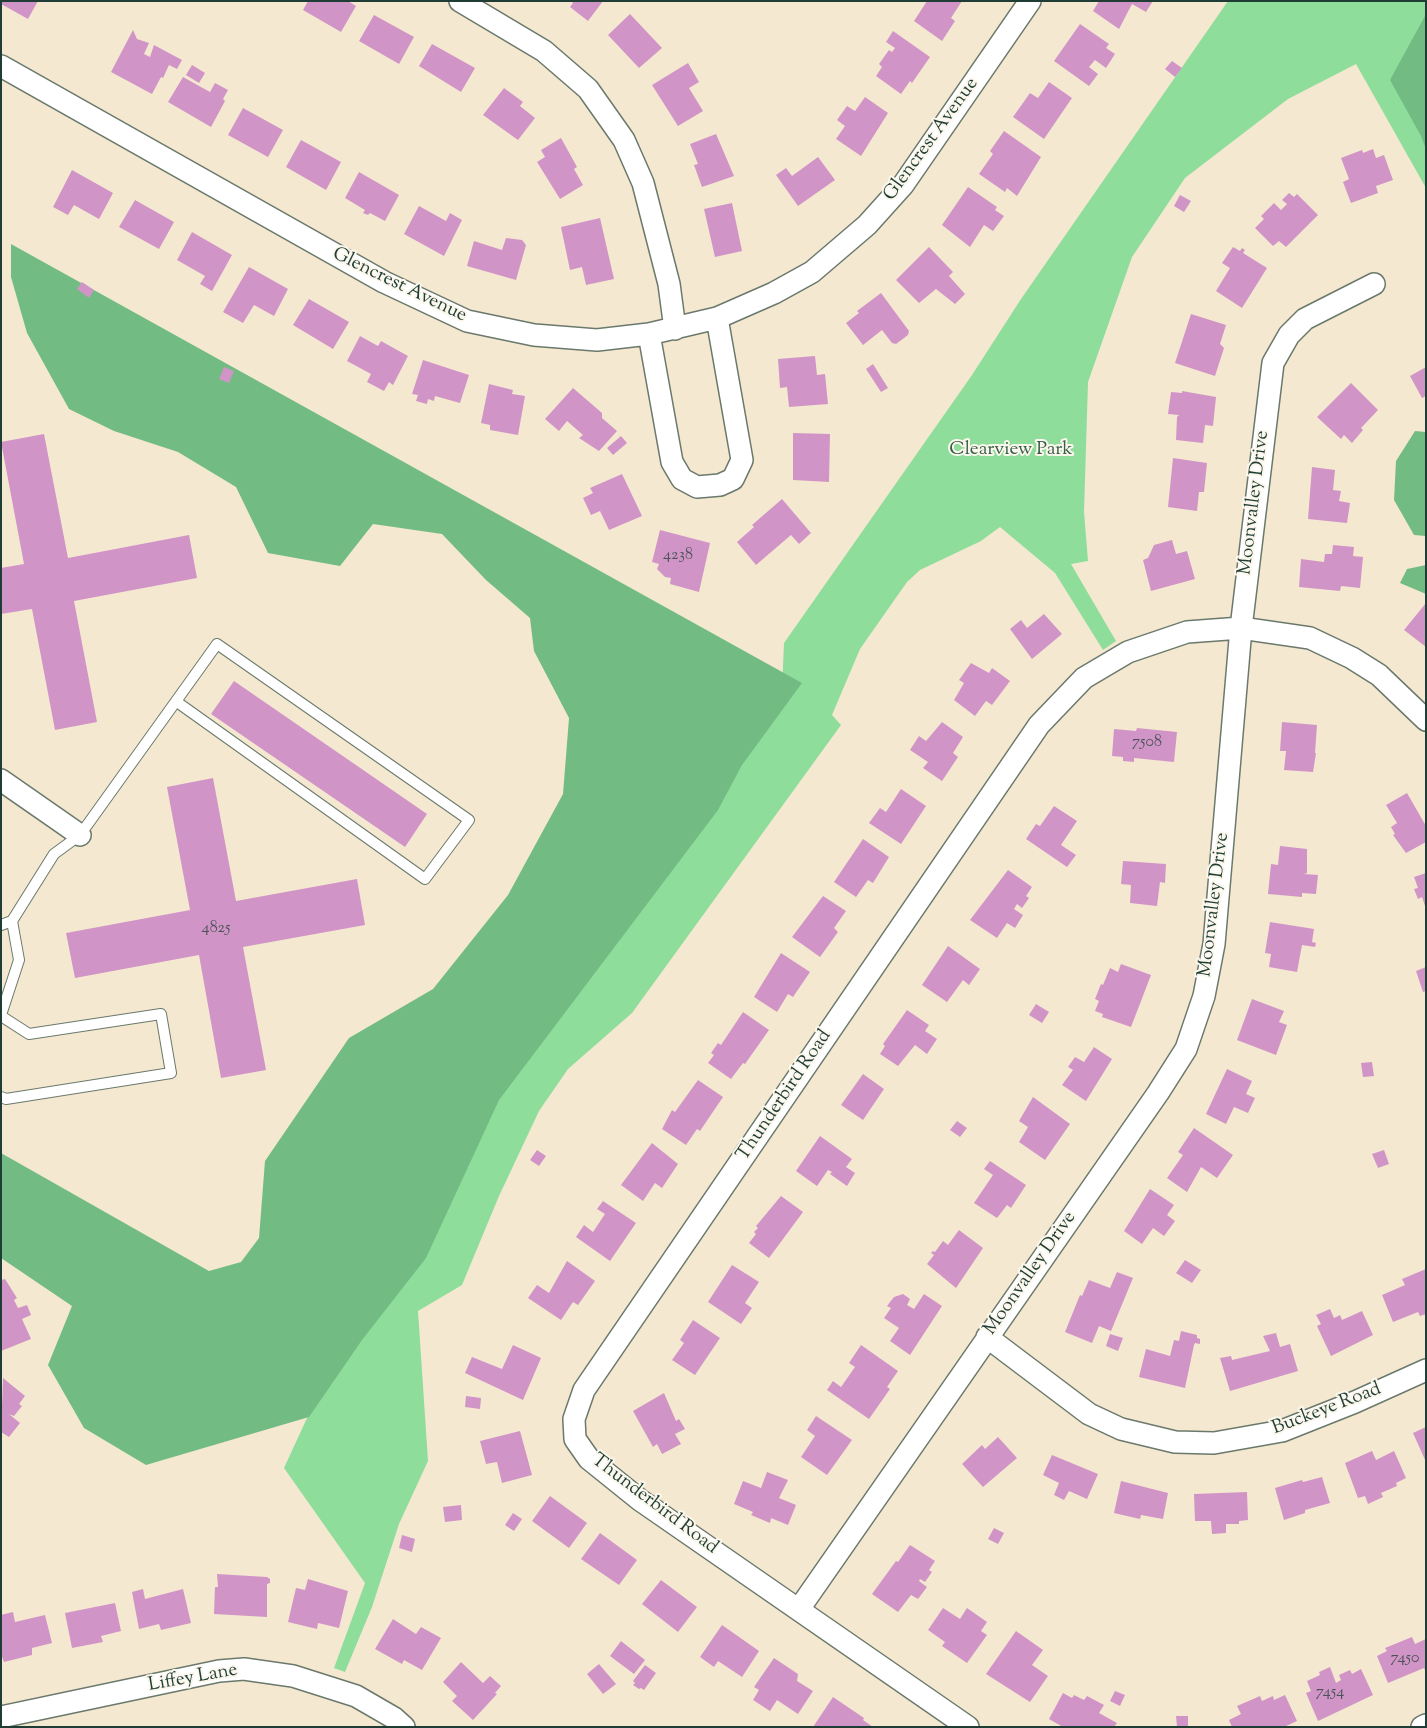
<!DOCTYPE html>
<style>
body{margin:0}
#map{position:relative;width:1427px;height:1728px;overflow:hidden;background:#f5e8d1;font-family:"Sorts Mill Goudy",serif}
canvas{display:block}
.frame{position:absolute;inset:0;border:2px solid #1f3d34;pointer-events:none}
</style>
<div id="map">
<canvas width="1427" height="1728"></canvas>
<div class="frame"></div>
</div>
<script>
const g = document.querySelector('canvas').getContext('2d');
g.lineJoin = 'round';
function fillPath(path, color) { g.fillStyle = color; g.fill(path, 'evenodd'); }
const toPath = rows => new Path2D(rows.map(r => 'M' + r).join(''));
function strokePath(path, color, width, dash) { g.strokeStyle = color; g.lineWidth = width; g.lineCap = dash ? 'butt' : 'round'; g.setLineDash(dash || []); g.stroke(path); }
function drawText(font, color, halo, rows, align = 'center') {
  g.font = font + ' "Sorts Mill Goudy",serif'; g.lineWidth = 4; g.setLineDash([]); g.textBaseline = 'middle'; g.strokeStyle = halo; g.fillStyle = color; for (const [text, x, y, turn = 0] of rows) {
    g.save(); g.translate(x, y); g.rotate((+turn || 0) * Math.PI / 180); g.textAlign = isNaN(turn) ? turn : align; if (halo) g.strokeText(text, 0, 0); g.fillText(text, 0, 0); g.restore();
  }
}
fillPath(toPath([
 [1228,1,1426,1,1426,188,1356,64,1288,99,1185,178,1132,257,1088,382,1084,512,1088,561,1071,564,1116,641,1103,650,1055,573,1000,527,981,541,920,570,907,582,860,649,832,715,841,725,632,1013,568,1069,539,1111,499,1196,462,1285,418,1311,428,1461,399,1524,372,1607,345,1672,334,1668,365,1583,284,1468,342,1342,478,1109,782,689,784,643,972,375,1021,299]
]), '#8edd9b');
fillPath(toPath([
 [1426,14,1426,149,1421,136,1390,80],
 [11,244,802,683,742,765,718,810,499,1100,426,1258,362,1340,309,1417,146,1465,84,1428,48,1365,72,1306,1,1258,1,1153,209,1271,241,1262,259,1238,265,1161,349,1038,433,989,508,895,563,794,569,718,534,651,530,618,486,580,442,534,373,524,340,566,268,553,236,487,178,452,114,431,69,409,27,333,11,277],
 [1415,431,1426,432,1426,536,1414,535,1394,500,1396,461],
 [1426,565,1426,594,1400,583,1407,569]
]), '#72bc83');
fillPath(toPath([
 [1,1,38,1,28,19,1,4],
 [308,1,348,1,356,6,341,32,303,10],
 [571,1,603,1,588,21,570,7,573,3],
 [927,1,962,1,951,18,955,21,942,41,914,21],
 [1099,1,1153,1,1146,12,1132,4,1119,29,1093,11],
 [630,14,662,48,639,68,608,35],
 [374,15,414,37,399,64,359,41],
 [1080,24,1109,44,1106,48,1115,54,1106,68,1095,60,1089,67,1098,74,1089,86,1054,61],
 [133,30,137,39,149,43,144,54,150,57,154,45,182,60,177,69,169,65,163,78,161,77,152,94,111,72],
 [893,31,930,57,912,83,910,81,901,94,876,76,882,67,879,64,889,50,892,52,895,48,886,42],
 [432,44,475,68,461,92,419,66],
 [1172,61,1182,68,1175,77,1165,69],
 [688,63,699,82,689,88,703,111,678,126,652,85],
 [192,65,205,73,199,83,186,75],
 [183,77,210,92,215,83,228,90,223,99,225,101,211,127,168,102],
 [1049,82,1072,98,1044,139,1013,117,1030,93,1038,98],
 [504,88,523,102,520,106,535,118,518,140,483,115],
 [865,97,888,113,861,156,836,139,845,126,837,120,847,106,855,111],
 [243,108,283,130,268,157,228,135],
 [1004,131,1041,157,1017,196,1007,188,1005,192,979,174,993,154,990,151],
 [716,134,734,176,702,187,694,165,698,164,690,144],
 [561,138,577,167,574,169,583,185,560,199,537,162,545,157,541,150],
 [301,140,341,162,326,190,286,167],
 [1373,149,1376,158,1384,155,1393,180,1376,186,1378,193,1351,203,1343,182,1349,179,1341,158,1362,150,1363,153],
 [818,157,835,180,798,206,776,175,786,168,792,176],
 [72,170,113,193,99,219,74,205,68,215,53,207],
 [359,172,399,195,385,221,370,213,368,215,363,213,365,210,345,198],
 [968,187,997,207,995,210,1004,216,993,231,984,225,970,247,942,225],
 [1289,193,1294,197,1297,194,1318,215,1286,247,1279,241,1273,246,1255,228,1264,219,1261,216,1274,203,1281,210,1287,204,1282,200],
 [1180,195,1191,201,1184,212,1174,206],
 [135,200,174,222,159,249,119,227],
 [732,203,742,251,715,257,704,209],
 [419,206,446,221,450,213,462,220,444,256,404,234],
 [600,218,614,279,586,285,582,267,570,270,561,227],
 [192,232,232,255,212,291,200,284,205,276,177,260],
 [506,238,522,240,526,245,516,280,467,266,474,241,502,250],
 [929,247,953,272,949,276,965,294,955,304,936,289,919,303,896,280],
 [1233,247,1240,251,1242,248,1245,250,1243,253,1267,268,1242,308,1216,291,1230,268,1222,263],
 [249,267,288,289,274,316,254,305,243,323,223,312],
 [82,282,94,290,89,298,77,289],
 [881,293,909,331,908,335,896,344,892,343,882,330,863,345,846,323,859,313,857,311],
 [309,299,349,322,333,349,293,325],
 [1191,314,1226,325,1220,344,1224,348,1215,376,1175,363],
 [360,336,378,346,381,341,408,356,393,385,389,382,384,391,367,382,371,374,347,361],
 [815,356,817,375,825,374,828,404,789,407,787,387,780,388,778,359],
 [423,360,469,375,460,403,435,396,434,401,428,399,427,404,416,401,418,395,412,394],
 [873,364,888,388,881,392,866,369],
 [224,367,234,371,229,383,219,379],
 [1426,367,1426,396,1422,398,1410,376],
 [1351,383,1378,410,1361,428,1363,430,1352,443,1344,435,1341,439,1317,417],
 [489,384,513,390,512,394,525,396,518,435,490,430,490,425,481,423],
 [573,388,602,413,602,418,617,431,599,451,579,438,583,435,567,421,559,431,545,419],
 [1182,391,1216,397,1213,426,1205,425,1203,443,1176,440,1177,417,1179,415,1168,414,1171,392,1182,393],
 [793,433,830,434,829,482,793,480],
 [44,434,68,558,189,535,197,578,74,601,97,722,55,730,32,609,1,614,1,568,24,564,1,442],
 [621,436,627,443,613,455,607,448],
 [1173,458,1207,463,1204,492,1199,492,1197,511,1168,507],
 [1312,467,1335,470,1333,490,1341,491,1339,501,1350,503,1347,523,1308,519],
 [622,474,642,516,609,530,600,511,591,515,583,498,593,493,590,488],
 [782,499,811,533,799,544,791,535,756,565,737,542,754,527,752,525],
 [660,530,710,543,699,592,670,584,671,578,665,577,657,569,659,564,652,562],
 [1172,540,1176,554,1187,551,1195,579,1151,591,1143,560,1148,558,1154,545],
 [1333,545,1354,547,1353,556,1363,557,1360,588,1341,586,1340,591,1299,587,1301,559,1324,562,1325,554,1332,554],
 [1426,603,1426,647,1404,630],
 [1044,614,1062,634,1032,659,1010,629,1021,620,1027,628],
 [971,663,989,673,992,668,1010,681,992,705,986,701,975,716,954,700,964,683,959,680],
 [234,681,427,814,405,847,211,714],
 [942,722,963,737,953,753,958,757,942,781,923,768,928,762,910,750,919,736,926,741],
 [1282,722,1317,725,1315,753,1316,753,1313,772,1284,770,1286,751,1280,751],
 [1137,728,1177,732,1174,762,1134,758,1134,762,1123,761,1123,757,1112,756,1114,729,1136,731],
 [213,778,236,901,357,879,365,925,243,947,266,1070,221,1078,199,955,75,978,66,933,190,910,167,787],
 [901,789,926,806,901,844,869,823,880,808,886,812],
 [1407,793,1426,826,1426,842,1406,853,1393,835,1395,834,1391,827,1397,823,1386,805],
 [1054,806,1077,821,1061,845,1076,855,1067,867,1026,839,1036,824,1040,826],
 [863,839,889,857,873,883,868,880,856,897,834,882],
 [1280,846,1307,849,1307,873,1304,874,1318,875,1316,894,1302,893,1302,897,1268,894,1271,864,1278,865],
 [1123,861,1166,864,1165,883,1160,882,1157,906,1130,903,1131,885,1121,884],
 [1008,870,1032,887,1026,896,1029,898,1022,908,1017,904,1014,909,1023,915,1015,928,1007,923,997,938,970,920],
 [1426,873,1426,906,1425,906,1422,897,1418,899,1414,889,1418,888,1414,877],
 [823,896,846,911,834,928,838,932,820,957,792,937],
 [1270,922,1314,929,1312,942,1316,943,1315,947,1302,945,1297,972,1269,967,1271,954,1265,953],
 [948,946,980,969,969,985,963,980,947,1002,922,985],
 [781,953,810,972,793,997,788,994,777,1012,754,997],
 [1121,964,1151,975,1131,1027,1102,1017,1103,1014,1095,1011,1099,1001,1095,999,1101,984,1103,985,1110,968,1118,972],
 [1426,967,1426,991,1423,992,1416,971],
 [1252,999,1284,1011,1279,1022,1287,1025,1276,1055,1237,1040],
 [1036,1004,1049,1012,1042,1023,1029,1015],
 [907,1010,929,1025,925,1031,937,1039,927,1054,915,1045,898,1066,880,1054,885,1046,883,1044],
 [743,1012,769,1030,745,1064,743,1063,731,1079,708,1063,714,1055,711,1053,718,1043,721,1045],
 [1094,1047,1112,1059,1086,1101,1062,1085,1073,1070,1068,1067,1075,1057,1084,1062],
 [1372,1062,1374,1076,1363,1077,1361,1063],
 [1227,1069,1252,1081,1246,1094,1255,1098,1248,1113,1234,1107,1226,1124,1206,1114],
 [863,1074,884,1089,863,1120,841,1105],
 [698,1080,723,1097,700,1131,697,1129,686,1145,662,1129,672,1110,675,1112],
 [1033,1097,1070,1124,1045,1160,1019,1142,1028,1127,1019,1121],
 [957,1121,967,1128,960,1137,950,1130],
 [1194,1128,1233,1155,1217,1178,1201,1167,1187,1192,1167,1178,1183,1155,1178,1152],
 [820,1136,852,1159,846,1167,855,1173,847,1186,830,1174,832,1172,828,1170,817,1186,796,1171],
 [652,1143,678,1164,662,1188,655,1183,643,1201,621,1185],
 [537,1150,546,1156,539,1166,530,1160],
 [1384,1150,1389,1164,1378,1168,1372,1154],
 [990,1161,1026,1185,1011,1208,1007,1205,997,1218,974,1203,993,1175,984,1169],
 [1150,1189,1174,1205,1167,1215,1175,1221,1164,1236,1153,1228,1142,1244,1124,1231],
 [781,1196,803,1212,769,1258,749,1243,756,1234,754,1232,758,1228,756,1226],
 [603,1201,636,1223,610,1261,576,1237,584,1225,593,1232,605,1214,597,1209],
 [959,1230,983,1248,956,1288,927,1264,934,1255,931,1253,933,1251,935,1252,943,1241,948,1245],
 [1185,1260,1201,1270,1192,1283,1176,1273],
 [567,1261,595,1281,578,1305,573,1302,561,1320,528,1298,537,1285,549,1293],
 [732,1265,759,1282,745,1303,752,1308,741,1324,708,1302],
 [1426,1269,1426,1314,1420,1316,1418,1312,1393,1322,1382,1295,1405,1285,1402,1279],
 [1117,1272,1133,1278,1111,1331,1099,1326,1092,1343,1065,1332,1080,1295,1082,1296,1089,1280,1110,1288],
 [5,1279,17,1298,14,1300,18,1308,27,1305,31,1315,22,1319,31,1339,1,1351,1,1280],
 [903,1294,910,1299,907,1305,914,1309,924,1294,942,1306,910,1355,890,1341,899,1328,884,1318,891,1308,887,1306,894,1297],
 [1330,1309,1334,1318,1340,1315,1342,1320,1362,1311,1373,1335,1331,1356,1317,1326,1321,1324,1316,1315],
 [693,1320,720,1338,695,1375,672,1360,684,1343,680,1340],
 [1181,1331,1197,1335,1197,1338,1200,1339,1200,1344,1195,1343,1194,1345,1185,1388,1139,1377,1146,1349,1170,1356,1174,1340,1179,1341],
 [1276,1333,1280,1347,1290,1344,1298,1371,1230,1391,1220,1358,1231,1356,1232,1360,1270,1351,1263,1336],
 [1110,1334,1123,1338,1118,1351,1106,1346],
 [513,1345,541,1358,523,1400,465,1373,472,1357,502,1369],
 [861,1345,898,1371,887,1387,890,1389,869,1419,827,1390,833,1381,841,1387,855,1367,849,1363],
 [3,1378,25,1396,19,1404,22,1406,14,1416,9,1414,20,1423,9,1437,1,1432],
 [664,1393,676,1421,679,1419,685,1429,675,1434,681,1444,662,1454,657,1444,653,1447,633,1411],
 [466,1396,481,1398,480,1409,465,1407],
 [816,1416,852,1440,827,1475,801,1457,815,1436,807,1430],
 [1426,1427,1426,1462,1413,1433],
 [520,1431,532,1475,502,1483,497,1462,486,1464,480,1441],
 [998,1437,1017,1458,983,1487,962,1464,982,1445,985,1449],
 [1372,1451,1376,1460,1394,1451,1406,1478,1396,1483,1397,1486,1381,1493,1383,1497,1368,1504,1365,1496,1358,1498,1345,1463],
 [1052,1455,1098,1474,1087,1499,1069,1491,1064,1500,1054,1495,1059,1483,1043,1475],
 [767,1472,788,1480,779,1498,796,1505,788,1525,771,1518,770,1523,751,1515,753,1512,734,1504,743,1481,761,1488],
 [1322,1477,1330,1503,1305,1510,1305,1513,1284,1520,1275,1488,1302,1480,1303,1482],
 [1121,1481,1168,1493,1163,1519,1141,1515,1140,1519,1114,1513],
 [1247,1492,1248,1520,1239,1521,1239,1524,1226,1524,1226,1533,1212,1534,1211,1521,1195,1521,1194,1494],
 [550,1496,587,1523,569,1548,532,1521],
 [461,1505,462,1520,445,1522,443,1507],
 [513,1513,522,1519,514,1531,505,1525],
 [994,1528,1004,1533,998,1544,988,1539],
 [600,1533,637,1560,619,1585,581,1559],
 [402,1535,415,1539,412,1552,399,1548],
 [910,1545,935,1561,929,1570,932,1572,925,1582,920,1579,919,1581,927,1587,918,1599,911,1595,898,1612,872,1594,896,1561,898,1562],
 [217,1574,267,1577,270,1579,270,1583,267,1584,267,1617,214,1614,215,1587,218,1587],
 [308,1579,348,1591,339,1628,318,1623,317,1629,288,1622,296,1588,305,1590],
 [661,1580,697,1607,678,1632,642,1604],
 [143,1589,145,1599,183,1589,191,1623,161,1630,159,1624,139,1629,132,1592],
 [115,1603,121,1631,101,1636,103,1642,72,1648,65,1613],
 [943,1608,960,1619,967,1608,987,1622,981,1631,987,1635,967,1663,942,1646,945,1642,928,1630],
 [13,1612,15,1622,45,1615,52,1643,32,1648,32,1655,4,1662,1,1654,1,1615],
 [393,1619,416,1634,421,1627,441,1638,422,1670,404,1660,402,1664,375,1649],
 [722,1625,759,1651,742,1677,718,1661,714,1667,700,1657],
 [1016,1631,1043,1650,1032,1665,1048,1676,1030,1702,986,1674],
 [1412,1637,1415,1644,1426,1639,1426,1672,1424,1668,1388,1683,1377,1656,1387,1651,1385,1648],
 [621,1641,645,1660,634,1674,610,1656],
 [774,1658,798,1674,797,1681,813,1691,798,1714,777,1700,770,1711,753,1700,759,1690,754,1687],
 [461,1662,483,1683,490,1676,501,1686,495,1693,497,1694,473,1720,452,1701,457,1696,443,1682],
 [599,1664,616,1684,603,1694,587,1674],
 [645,1665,656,1673,644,1690,641,1688,639,1689,633,1685,635,1683,633,1681],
 [1330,1667,1336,1683,1341,1680,1339,1675,1350,1670,1352,1674,1361,1669,1373,1695,1318,1721,1306,1693,1311,1691,1307,1681,1320,1675,1319,1672],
 [1115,1691,1125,1695,1120,1706,1110,1701],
 [1063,1693,1072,1698,1074,1695,1084,1700,1087,1696,1104,1705,1099,1713,1117,1723,1114,1727,1063,1727,1049,1719],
 [1285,1695,1297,1721,1284,1727,1232,1727,1229,1720,1241,1714,1237,1706,1260,1696,1262,1701,1273,1696,1274,1700],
 [833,1697,864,1718,863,1720,873,1727,813,1727],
 [1176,1716,1188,1716,1188,1727,1177,1727]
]), '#d095c6');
const lane = toPath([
 [1,925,12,921],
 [1,1015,19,960,12,921,54,854,80,835,217,644,469,820,425,879,177,702],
 [1,1016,29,1034,161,1014,171,1073,6,1099,1,1097]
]);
const street = toPath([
 [460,1,544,51,588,89,624,140,643,183,669,284,675,329],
 [1,66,384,282,467,321,534,335,597,340,649,334,717,318,774,293,812,272,867,225,903,185,1030,1],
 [649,334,672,462,682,479,697,487,720,485,733,479,742,460,717,318],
 [1,780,80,835],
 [987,1337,1089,1414,1121,1429,1175,1442,1214,1443,1282,1431,1355,1402,1426,1370],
 [799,1609,1158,1093,1186,1049,1204,996,1214,944,1241,628,1273,363,1289,335,1305,319,1374,284],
 [1,1717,219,1671,244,1669,293,1676,356,1696,394,1718,404,1727],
 [968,1727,640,1500,589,1459,575,1439,574,1419,584,1390,1039,725,1084,678,1128,652,1187,632,1241,628,1310,638,1352,658,1379,675,1426,720],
 [1422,1727,1426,1725]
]);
strokePath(lane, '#6a796b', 12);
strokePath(street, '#6a796b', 24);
strokePath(lane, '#fff', 10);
strokePath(street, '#fff', 21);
drawText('16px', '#4b5358', null, [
 ["4238",678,556],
 ["7508",1147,743],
 ["4825",216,929],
 ["7450",1405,1659],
 ["7454",1330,1693]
]);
drawText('19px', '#1f3d34', '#fbf7ec', [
 ["Glencrest Avenue",932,140,-54],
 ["Glencrest Avenue",399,286,26],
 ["Moonvalley Drive",1255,503,-83],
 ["Moonvalley Drive",1215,905,-83],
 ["Thunderbird Road",785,1096,-56],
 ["Moonvalley Drive",1031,1274,-55],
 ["Buckeye Road",1327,1410,-21],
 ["Thunderbird Road",654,1505,37],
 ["Liffey Lane",193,1679,-10]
]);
drawText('19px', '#355d49', '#fbf7ec', [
 ["Clearview Park",1011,451]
]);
</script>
